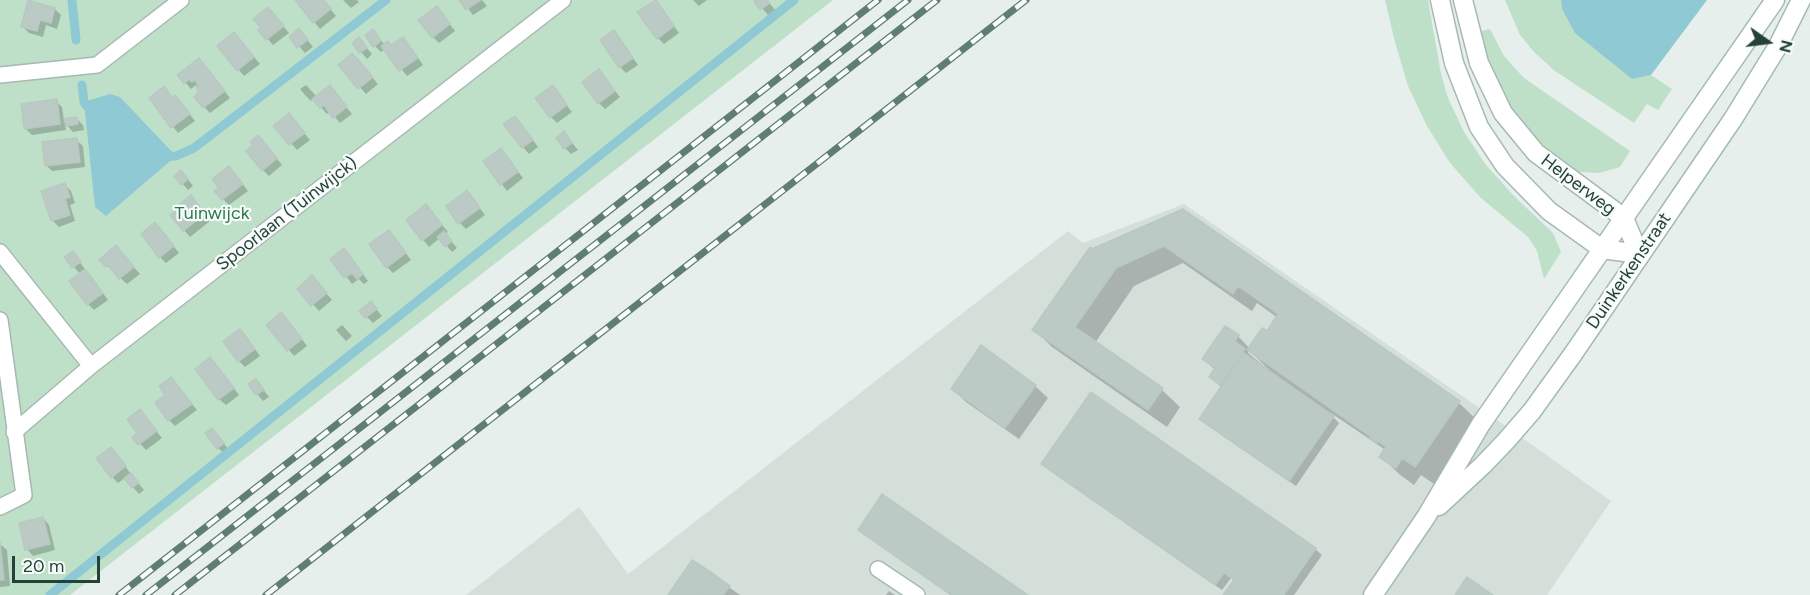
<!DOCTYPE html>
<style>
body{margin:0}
#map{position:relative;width:1810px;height:595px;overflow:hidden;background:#e6efeb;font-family:Figtree,sans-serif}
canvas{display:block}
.north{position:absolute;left:1738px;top:12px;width:60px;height:60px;-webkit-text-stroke:4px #f7fbf9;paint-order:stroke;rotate:104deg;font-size:16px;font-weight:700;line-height:24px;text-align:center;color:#24423a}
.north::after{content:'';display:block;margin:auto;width:21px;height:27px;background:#24423a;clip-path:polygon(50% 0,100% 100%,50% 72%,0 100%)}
.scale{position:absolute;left:12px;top:556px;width:88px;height:27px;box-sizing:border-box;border:3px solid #24423a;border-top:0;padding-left:8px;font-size:18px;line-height:21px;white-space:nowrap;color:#24423a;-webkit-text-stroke:4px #f7fbf9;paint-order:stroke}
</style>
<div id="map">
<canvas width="1810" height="595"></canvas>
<div class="north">N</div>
<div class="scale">20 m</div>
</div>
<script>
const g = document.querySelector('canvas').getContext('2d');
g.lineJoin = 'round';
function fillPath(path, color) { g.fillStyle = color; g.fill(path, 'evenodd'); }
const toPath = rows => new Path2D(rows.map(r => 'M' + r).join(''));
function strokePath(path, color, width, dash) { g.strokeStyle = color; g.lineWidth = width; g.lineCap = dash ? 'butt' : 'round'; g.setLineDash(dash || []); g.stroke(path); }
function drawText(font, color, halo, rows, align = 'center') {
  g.font = font + ' Figtree,sans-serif'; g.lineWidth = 4.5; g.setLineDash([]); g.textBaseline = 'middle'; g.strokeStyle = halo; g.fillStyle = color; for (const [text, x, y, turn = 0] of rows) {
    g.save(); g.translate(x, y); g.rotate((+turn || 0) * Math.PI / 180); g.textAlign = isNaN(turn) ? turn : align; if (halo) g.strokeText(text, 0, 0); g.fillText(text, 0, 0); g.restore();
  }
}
fillPath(toPath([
 [1184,204,1507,427,1611,501,1547,595,466,595,579,507,628,574,1068,231,1083,243]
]), '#d4dfda');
fillPath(toPath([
 [0,0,833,0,70,595,0,595],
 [1385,0,1428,0,1441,74,1448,98,1464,132,1486,165,1514,196,1553,233,1561,252,1544,279,1537,251,1528,237,1481,198,1450,163,1427,126,1408,86,1395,42],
 [1505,0,1561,0,1562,9,1632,79,1651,75,1672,89,1658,110,1647,104,1634,123,1555,71,1534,52,1520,35],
 [1490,29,1504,56,1524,78,1630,151,1620,167,1599,173,1579,172,1556,161,1532,139,1509,108,1493,79,1478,32]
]), '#bfe0c8');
fillPath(toPath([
 [1561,0,1707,0,1651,75,1632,79,1575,33,1562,9],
 [110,94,120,97,176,156,106,216,95,207,84,102]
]), '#8ec9d4');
fillPath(toPath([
 [296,0,323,0,336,16,320,29],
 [343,0,357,0,359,2,351,8],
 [461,0,482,0,487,6,473,15],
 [693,0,707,0,699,6],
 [757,0,767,0,775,10,768,15,756,1],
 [437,8,455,31,439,43,433,37],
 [661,8,679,33,664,44,658,38],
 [55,9,61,15,57,29,46,25,43,37,29,33,22,26],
 [274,15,289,33,273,45,260,30],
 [373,31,385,45,409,45,423,65,407,76,385,49,381,52,375,46],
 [614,32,638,65,626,73,620,67],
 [291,37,305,37,313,47,305,53],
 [359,39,372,54,367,59,354,43],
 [240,40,260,64,244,76,219,46],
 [358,61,378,84,366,94,340,65],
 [205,66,230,98,210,113,204,107,199,88,196,85,191,89,179,75],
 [599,71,620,97,605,109,599,103],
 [306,85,317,97,330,87,352,114,340,123,330,111,327,114,314,99,311,101,305,95,300,89],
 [552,87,572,112,557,123,551,117],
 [164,88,173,98,175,97,181,103,195,121,178,133,151,98],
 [56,101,62,107,64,120,77,119,83,125,84,130,73,132,65,123,66,130,32,135,25,128],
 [295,122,310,140,297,150,276,126],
 [521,124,538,147,529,154,523,147],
 [564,133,578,150,571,154,565,148],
 [76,140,83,146,85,167,52,171,46,165],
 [264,143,282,165,269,176,263,170],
 [501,150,523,178,507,191,485,162],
 [235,174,248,191,229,205,223,199],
 [176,176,187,178,193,186,188,190],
 [65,185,71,191,75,203,70,205,75,221,59,227,52,220],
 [473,199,485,215,466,229,460,223],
 [197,204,210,221,190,237,184,230,180,210],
 [426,206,448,232,445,234,457,248,452,252,440,238,429,247,408,221],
 [1183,211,1459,403,1477,420,1434,484,1421,475,1414,485,1399,474,1381,456,1384,449,1331,413,1330,414,1339,423,1296,486,1207,425,1201,419,1222,388,1211,377,1215,370,1204,359,1238,336,1250,349,1267,333,1278,318,1257,303,1252,311,1183,263,1134,286,1095,343,1162,390,1180,407,1167,427,1052,347,1034,329,1092,250],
 [1249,350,1271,372,1248,353],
 [161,230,179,253,166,263,160,257],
 [389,231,411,260,393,273,387,267],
 [116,247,140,274,127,284,101,260],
 [344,250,368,281,364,284,359,279,352,284,332,259],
 [73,253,108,300,94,310,88,304,80,274,66,257],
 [318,284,332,300,319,311,299,289],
 [371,303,382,316,373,323,361,311],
 [288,321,307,346,294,356,268,325],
 [342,325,352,336,346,341,336,330],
 [246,337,260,356,245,367,239,361],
 [216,365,239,395,226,405,219,399],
 [171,379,197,410,175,426,169,420,168,396],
 [256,380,269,397,263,401,257,394],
 [1035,386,1048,398,1019,439,966,402,953,389],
 [1091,394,1315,549,1322,555,1294,595,1225,595,1235,581,1231,578,1222,590,1049,470,1043,464],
 [140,411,162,438,146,450,134,437,139,433],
 [218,436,229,450,225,454,218,448],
 [111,449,144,490,139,494,125,478,118,483,112,477],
 [43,518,49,525,55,550,33,556,27,549],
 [860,530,1026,595,951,595],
 [0,544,7,550,10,586,0,587],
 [693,562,740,595,670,595],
 [889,591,895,595,886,595]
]), '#0003');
strokePath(toPath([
 [72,0,76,40],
 [82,85,84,102,90,110],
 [165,157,176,156,194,148,386,0],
 [50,595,794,0]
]), '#8ec9d4', 9);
const building = toPath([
 [28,0,55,8,51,23,40,20,37,31,21,27,28,0],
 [295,0,324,0,331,9,313,23,295,0],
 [459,0,481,0,466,10,459,0],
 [656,0,674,26,657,39,637,12,656,0],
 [767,0,770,3,760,10,754,1,767,0],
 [437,6,450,24,432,38,418,20,437,6],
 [268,7,284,26,266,40,258,30,261,28,253,19,268,7],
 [299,28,308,40,297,48,289,37,299,28],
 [373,29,381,41,373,47,365,35,373,29],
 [614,30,633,58,619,68,600,40,614,30],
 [234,32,254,57,237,71,217,46,234,32],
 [359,37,367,48,359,53,352,43,359,37],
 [403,37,418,58,399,71,381,46,388,41,391,45,403,37],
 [352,53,373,77,358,89,338,65,352,53],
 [199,58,225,91,203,108,194,97,199,92,196,88,199,86,195,80,192,82,189,79,184,84,177,75,199,58],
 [599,69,615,91,598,104,582,82,599,69],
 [330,85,347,107,333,118,324,105,320,108,312,99,330,85],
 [553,85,567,105,550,118,535,98,553,85],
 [164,86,172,97,175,95,190,114,171,128,149,98,164,86],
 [57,99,60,124,24,129,21,104,57,99],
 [289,113,305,133,289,145,273,126,289,113],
 [515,116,533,140,522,148,503,124,515,116],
 [77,117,78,124,66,126,64,119,77,117],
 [564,131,572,143,564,149,556,138,564,131],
 [258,135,277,158,262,171,246,151,253,145,250,142,258,135],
 [77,138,80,162,45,166,42,142,77,138],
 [501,148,518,172,500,185,483,161,501,148],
 [229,166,243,184,222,200,214,191,219,188,212,179,229,166],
 [181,170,188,179,181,185,174,176,181,170],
 [65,183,70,197,65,199,70,215,51,221,41,191,65,183],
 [467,190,480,208,458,224,446,206,467,190],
 [191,195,205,214,183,231,170,215,178,210,176,207,191,195],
 [426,204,442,225,422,241,406,220,426,204],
 [1183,209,1460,401,1415,467,1402,458,1396,468,1379,457,1386,447,1378,441,1377,443,1370,438,1371,437,1247,350,1262,328,1267,331,1278,314,1238,286,1233,294,1164,246,1116,268,1075,327,1163,388,1148,410,1032,330,1090,247,1092,249,1183,209],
 [155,222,174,246,159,258,141,234,155,222],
 [389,230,406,253,386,268,369,244,389,230],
 [444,231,452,241,445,247,437,237,444,231],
 [116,245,134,267,119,279,108,265,106,267,99,260,116,245],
 [344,248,363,274,357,279,352,273,344,278,330,259,344,248],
 [73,251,81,262,72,268,64,257,73,251],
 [85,269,103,293,87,305,69,281,85,269],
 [312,275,327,293,311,306,297,289,312,275],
 [371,301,377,309,365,318,359,311,371,301],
 [281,312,302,339,287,351,266,325,281,312],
 [1225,326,1239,335,1235,341,1245,349,1220,385,1209,377,1215,368,1202,359,1225,326],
 [240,329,255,349,238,362,223,341,240,329],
 [981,345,1036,385,1005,428,951,389,981,345],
 [1244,353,1334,416,1289,481,1199,419,1244,353],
 [210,357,234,388,218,400,195,369,210,357],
 [171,377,192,404,168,421,155,403,165,395,159,386,171,377],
 [256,379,264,390,256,395,248,384,256,379],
 [1091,392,1316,548,1284,595,1223,595,1234,580,1224,573,1215,585,1041,464,1091,392],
 [140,409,157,431,138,445,132,437,137,433,127,419,140,409],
 [212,428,224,443,217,449,205,433,212,428],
 [111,447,126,466,111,478,96,458,111,447],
 [131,473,139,483,132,488,124,478,131,473],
 [882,494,1028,595,951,595,858,530,882,494],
 [43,517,50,544,25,550,19,523,43,517],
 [0,542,4,580,0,580,0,542],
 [692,560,712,573,697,595,668,595,692,560],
 [712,573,730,586,723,595,697,595,712,573],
 [1467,577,1493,595,1455,595,1467,577]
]);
fillPath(building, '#bbcac4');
strokePath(building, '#b8c9c2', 1.5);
const service = toPath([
 [0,75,97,65,181,0],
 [0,252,91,366],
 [0,320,24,495,0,507],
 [14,432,91,366,563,0],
 [878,569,917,595]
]);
const tertiary = toPath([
 [1440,0,1454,63,1479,127,1505,166,1549,211,1602,249,1639,254],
 [1463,0,1479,63,1503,113,1536,153,1624,218,1639,254]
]);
const secondary = toPath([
 [1439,506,1483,465,1506,441,1532,411,1573,354,1733,119,1778,46,1801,0],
 [1373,595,1426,517,1481,424,1775,0]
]);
strokePath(service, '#a8b8b2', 18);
strokePath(tertiary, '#a8b8b2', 21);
strokePath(secondary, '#a4bbb3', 21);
strokePath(service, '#fff', 15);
strokePath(tertiary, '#fff', 18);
strokePath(secondary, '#fff', 18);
const rail = toPath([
 [119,595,878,0],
 [146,595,908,0],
 [175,595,937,0],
 [266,595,1026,0]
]);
strokePath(rail, '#5f7d75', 7);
strokePath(rail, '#f7fbf9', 4.5, [14]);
drawText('18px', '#24423a', '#f7fbf9', [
 ["Helperweg",1578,185,37],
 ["Spoorlaan (Tuinwijck)",287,214,-38],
 ["Duinkerkenstraat",1629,271,-56]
]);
drawText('18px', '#2d7a4b', '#f7fbf9', [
 ["Tuinwijck",212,214]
]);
</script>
